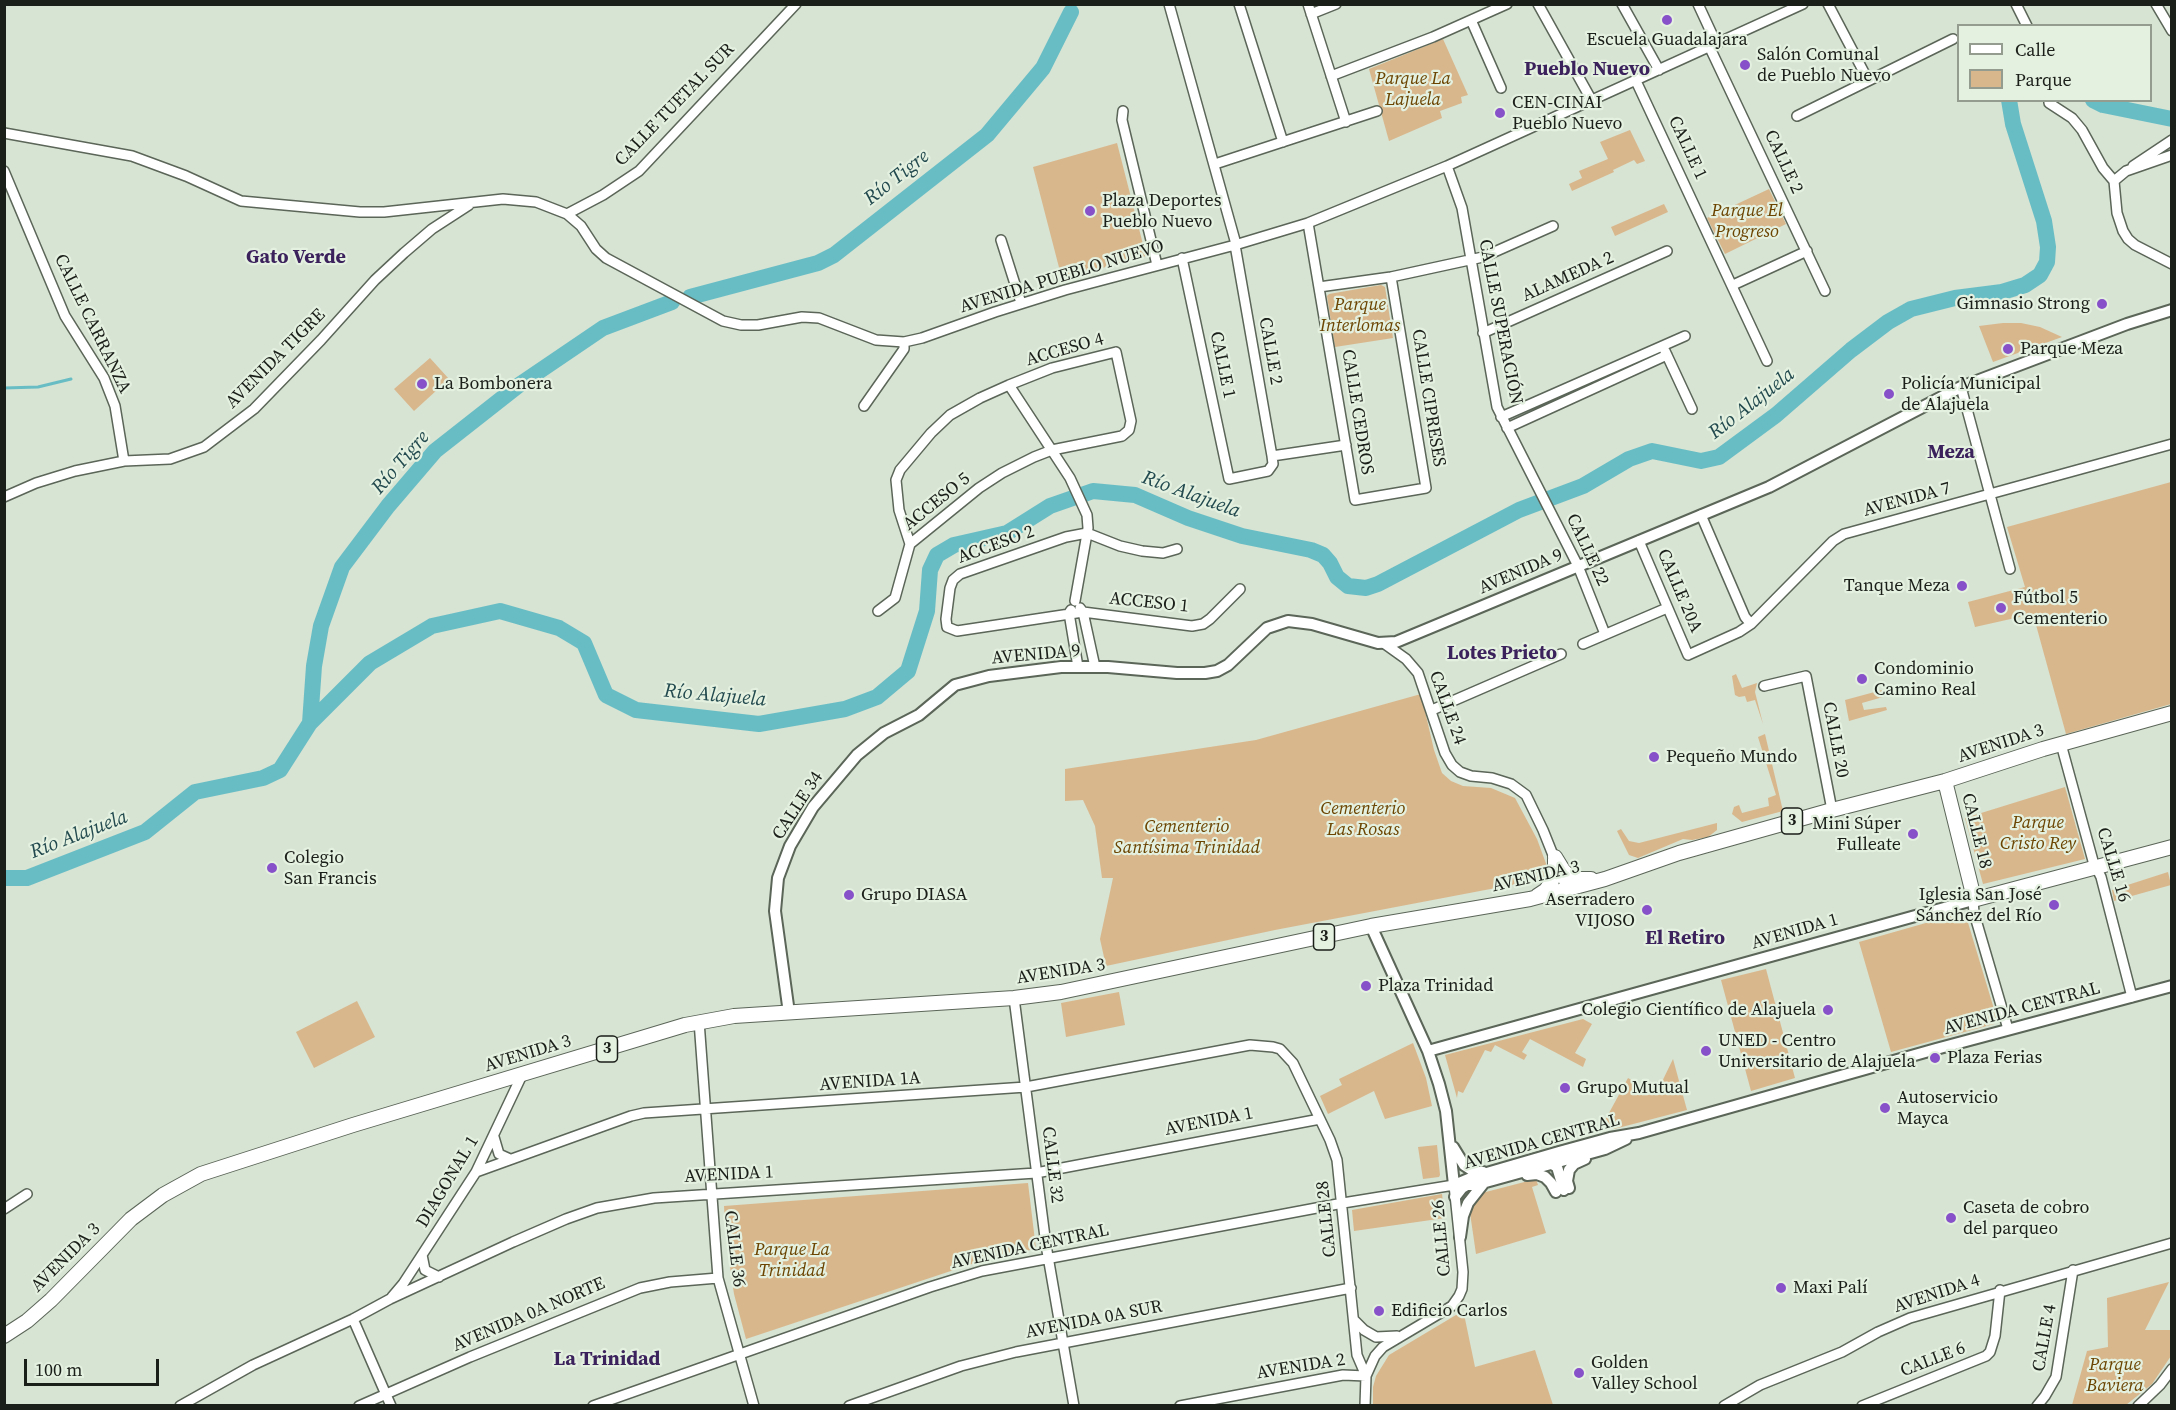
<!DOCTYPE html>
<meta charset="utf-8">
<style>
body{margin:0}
#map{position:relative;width:2176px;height:1410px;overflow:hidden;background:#d7e3d3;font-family:"Source Serif 4",serif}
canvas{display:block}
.frame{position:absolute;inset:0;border:6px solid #1b1f19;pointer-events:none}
.legend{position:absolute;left:1957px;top:24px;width:195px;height:78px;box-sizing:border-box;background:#e4f0e0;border:2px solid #949c90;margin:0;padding:8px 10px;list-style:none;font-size:18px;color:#1b1f19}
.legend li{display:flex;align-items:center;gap:12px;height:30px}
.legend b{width:30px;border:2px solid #949c90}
.scale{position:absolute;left:24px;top:1359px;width:135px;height:27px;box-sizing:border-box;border:3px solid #1b1f19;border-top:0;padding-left:8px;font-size:18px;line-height:21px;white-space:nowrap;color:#1b1f19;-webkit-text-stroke:4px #e4f0e0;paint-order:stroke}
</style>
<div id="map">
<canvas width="2176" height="1410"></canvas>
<div class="frame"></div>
<ul class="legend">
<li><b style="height:8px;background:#fff"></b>Calle</li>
<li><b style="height:16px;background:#d9b78c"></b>Parque</li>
</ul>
<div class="scale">100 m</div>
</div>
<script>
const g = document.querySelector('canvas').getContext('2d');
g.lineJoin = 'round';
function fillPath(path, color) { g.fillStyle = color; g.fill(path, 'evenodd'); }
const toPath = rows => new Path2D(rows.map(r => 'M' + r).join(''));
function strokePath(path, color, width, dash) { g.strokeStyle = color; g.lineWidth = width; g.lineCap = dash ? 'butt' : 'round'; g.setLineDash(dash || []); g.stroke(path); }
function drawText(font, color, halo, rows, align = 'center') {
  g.font = font + ' "Source Serif 4",serif'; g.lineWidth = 4.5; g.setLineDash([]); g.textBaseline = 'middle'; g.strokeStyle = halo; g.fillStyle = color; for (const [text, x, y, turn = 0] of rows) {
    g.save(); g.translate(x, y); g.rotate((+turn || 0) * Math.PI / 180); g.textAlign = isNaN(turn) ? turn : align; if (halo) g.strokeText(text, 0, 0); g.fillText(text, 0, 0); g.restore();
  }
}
fillPath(toPath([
 [1443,39,1468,95,1461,97,1462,103,1440,111,1442,118,1389,141,1369,69],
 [1630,130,1645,161,1637,164,1634,160,1613,170,1614,172,1572,191,1569,184,1582,178,1579,171,1608,159,1600,142],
 [1117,143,1146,256,1062,279,1033,167],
 [1769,189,1786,224,1725,254,1707,218],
 [1664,204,1668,212,1615,236,1611,227],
 [1381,285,1385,287,1393,338,1335,347,1327,296,1329,294],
 [2003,323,2021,323,2040,327,2062,337,1993,362,1979,326],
 [430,358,449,379,414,411,394,389],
 [2171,482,2171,704,2066,734,2033,614,1975,627,1968,602,2025,587,2007,527],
 [1736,674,1742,688,1757,683,1755,692,1763,724,1755,700,1747,702,1745,696,1739,697,1735,695,1732,676],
 [1882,690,1883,697,1862,703,1864,710,1886,707,1887,710,1849,721,1845,700],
 [1421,694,1434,750,1442,773,1451,781,1463,786,1491,788,1515,798,1537,839,1548,869,1547,876,1543,879,1275,930,1106,966,1100,939,1113,878,1102,878,1095,826,1083,800,1065,801,1065,769,1256,740],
 [1765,734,1783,811,1742,822,1732,814,1734,807,1739,805,1742,813,1769,806,1768,798,1776,795,1758,737],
 [2065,787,2085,859,1983,884,1965,818],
 [1717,823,1717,830,1708,837,1692,840,1683,839,1638,858,1629,855,1617,831,1621,829,1629,841,1639,843],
 [2168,872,2171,885,2114,901,2112,890],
 [1961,913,1966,916,1997,1019,1994,1024,1891,1052,1859,942],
 [1766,969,1795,1078,1751,1091,1721,980],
 [1119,992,1125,1025,1066,1037,1061,1003],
 [357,1001,375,1037,314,1068,296,1032],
 [1583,1019,1592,1024,1575,1053,1586,1059,1583,1067,1530,1039,1522,1052,1527,1055,1524,1060,1495,1045,1491,1052,1485,1050,1463,1093,1458,1091,1457,1098,1445,1055],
 [1413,1043,1426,1078,1432,1106,1385,1119,1374,1091,1328,1114,1320,1096,1342,1085,1339,1079],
 [1673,1059,1687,1110,1614,1129,1603,1124,1628,1078,1656,1094],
 [1437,1145,1440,1175,1439,1177,1423,1179,1418,1147],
 [1536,1179,1538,1185,1532,1187,1546,1233,1476,1254,1470,1213,1473,1204,1482,1193],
 [1028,1183,1036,1249,993,1257,746,1339,734,1294,726,1238,724,1206],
 [1442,1194,1445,1218,1354,1231,1352,1210],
 [2169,1282,2145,1330,2171,1330,2171,1356,2152,1384,2126,1405,2072,1405,2087,1351,2108,1347,2107,1298],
 [1464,1314,1475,1367,1535,1350,1553,1405,1373,1405,1373,1387,1376,1376,1389,1355,1456,1315]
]), '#d9b78c');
strokePath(toPath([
 [4,388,38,387,71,379]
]), '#68bdc5', 3);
strokePath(toPath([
 [2093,100,2103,105,2172,119],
 [690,297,818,263,834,255,987,135,1043,68,1071,12],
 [310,723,314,666,321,626,342,567,388,506,435,451,519,385,603,328,672,302],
 [4,878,27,878,145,832,195,792,263,778,280,770,310,723,370,663,432,626,500,611,559,628,584,643,606,695,636,710,759,724,845,709,877,697,908,671,927,611,930,570,937,555,954,545,1007,533,1050,506,1093,491,1135,495,1188,518,1242,536,1311,550,1323,555,1330,563,1337,577,1348,586,1366,588,1378,584,1519,510,1583,486,1629,459,1652,451,1701,461,1719,457,1776,415,1851,350,1888,322,1911,309,1955,298,2002,292,2025,285,2040,275,2047,262,2048,247,2044,221,2013,124,2009,100]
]), '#68bdc5', 16);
const minor = toPath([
 [1169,4,1236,244],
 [1239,4,1283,142],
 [1308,4,1346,122],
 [1538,4,1592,101],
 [1622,4,1659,70],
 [1698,4,1717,45],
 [1828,4,1868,80],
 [2016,4,2027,26],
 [2156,4,2172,31],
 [1311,14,1336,4],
 [1471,20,1501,88],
 [1710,48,1825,291],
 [1331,76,1433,37,1507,4],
 [1636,81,1767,361],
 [2049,100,2049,103,2072,118,2082,130,2103,168,2114,181,2117,213,2123,231,2128,239,2135,245,2172,264],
 [1123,111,1122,120,1157,265],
 [1797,116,1953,39],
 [4,133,132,156,186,176,241,201,360,212,384,212,503,199,536,202,567,214,581,226,596,249,606,258,723,321,741,325,758,325,802,317,819,318,876,340,904,342,922,338,995,312,1065,290,1235,245,1308,223,1447,166,1803,4],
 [1215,164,1377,111],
 [1447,166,1462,208,1497,407,1578,566,1605,634],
 [2133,166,2172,140],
 [4,171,65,316,104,378,115,406,124,461],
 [2114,181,2126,171,2172,155],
 [567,214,603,195,639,171,796,4],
 [1308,223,1355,500,1426,488,1391,277],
 [1001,240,1021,303],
 [1182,258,1229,479,1268,471,1273,464,1272,456,1235,245],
 [1733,285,1807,251],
 [1319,287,1391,277,1483,257,1553,226],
 [1483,333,1667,251],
 [1665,351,1692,409],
 [1009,385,1070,478,1087,515,1088,528,1075,601],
 [1961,387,2010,569],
 [864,406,904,349,904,342],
 [1501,417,1685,336],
 [1507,428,1667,355],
 [1272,456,1346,445],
 [4,497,36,483,75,471,124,461,170,459,204,447,254,409,321,340,375,280,404,253,432,229,469,205],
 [1701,515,1745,617,1751,624],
 [1639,541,1688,655,1739,632,1751,624,1833,541,1844,534,2172,444],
 [1177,549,1163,553,1142,551,1120,546,1087,533,1066,537,960,574,953,580,950,588,946,619,947,627,957,631,1083,612,1192,626,1203,624,1210,619,1240,589],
 [1080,608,1083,612,1095,667],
 [1071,610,1069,613,1078,667],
 [878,611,895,598,910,544,979,488,1002,473,1034,457,1052,450,1122,436,1129,430,1131,421,1116,352,1052,368,1009,385,980,398,950,415,931,433,900,470,896,480,899,510,910,544],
 [1385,644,1406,659,1418,673,1445,753,1452,765,1460,772,1471,776,1492,778,1511,784,1526,795,1543,830,1567,890],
 [1583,644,1667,608],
 [1764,686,1806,676,1832,810],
 [1432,710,1561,654],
 [2061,744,2093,861,2101,877,2132,997],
 [1973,900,1974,913,2008,1029],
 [1014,998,1046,1245,1074,1406],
 [699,1021,718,1278,754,1406],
 [494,1137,499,1154,510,1159],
 [476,1172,631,1116,644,1113,1026,1087,1250,1045,1273,1047,1280,1049,1293,1063,1330,1140,1337,1160,1357,1355,1366,1376,1365,1406],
 [4,1209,27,1194],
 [422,1255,425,1270,439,1277],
 [392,1297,403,1284,476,1172,522,1075],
 [353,1319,391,1406],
 [1354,1320,1364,1330,1376,1337,1397,1336],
 [180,1406,253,1365,353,1319,390,1299,513,1242,566,1219,597,1208,654,1198,1036,1173,1320,1119],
 [359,1406,470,1357,640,1288,670,1282,718,1278],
 [593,1406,930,1287,982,1271,1343,1203,1454,1185,1463,1272,1462,1289,1459,1296,1452,1306,1383,1347,1375,1356,1366,1376],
 [849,1406,961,1366,1016,1352,1351,1288],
 [1180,1406,1343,1375,1366,1376],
 [1724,1406,1760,1385,1842,1352,1878,1332,1910,1318,2172,1243],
 [1862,1406,1986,1356,1990,1352,1995,1336,2000,1290],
 [2037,1406,2045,1396,2056,1377,2073,1270],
 [2138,1406,2160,1385,2172,1369]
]);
const tertiary = toPath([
 [1371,926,1428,1051,1439,1084,1446,1111,1454,1185],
 [789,1013,775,911,778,878,790,846,813,807,857,755,884,733,919,715,955,685,989,676,1061,667,1108,667,1177,673,1205,673,1217,671,1228,665,1267,628,1288,621,1312,624,1378,643,1396,642,1769,487,1961,387,2127,324,2172,310],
 [1428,1051,1973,900],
 [1453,1147,1464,1165,1475,1172,1483,1172],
 [1548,1162,1557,1167,1564,1190],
 [1527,1175,1537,1174,1545,1177,1551,1183,1556,1192],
 [1454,1185,1473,1177,1559,1152,1610,1138,1639,1133,1936,1049,2172,986],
 [1459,1185,1475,1185,1605,1149,1626,1139],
 [1569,1188,1567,1181,1569,1170,1574,1164,1585,1159],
 [1455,1197,1462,1188,1470,1183],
 [1460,1237,1463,1216,1468,1203,1483,1184]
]);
const primary = toPath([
 [1945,781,1972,890,1973,900,2172,847],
 [1555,857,1563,870,1570,877,1576,879,1591,879],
 [1537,896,1546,890,1552,881,1555,870,1555,859],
 [4,1336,27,1321,51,1300,131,1219,163,1195,201,1174,353,1125,685,1025,734,1016,1014,998,1061,992,1371,926,1530,899,1605,879,1679,853,1832,810,1945,781,2043,749,2172,713]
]);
strokePath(minor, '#5b6558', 12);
strokePath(tertiary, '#5b6558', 14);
strokePath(primary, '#5b6558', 16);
strokePath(minor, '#fff', 9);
strokePath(tertiary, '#fff', 10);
strokePath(primary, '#fff', 14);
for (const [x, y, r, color] of [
 [1667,20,6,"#8751c9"],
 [1745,65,6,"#8751c9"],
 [1500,113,6,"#8751c9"],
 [1090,211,6,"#8751c9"],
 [2102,304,6,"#8751c9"],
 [2008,349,6,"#8751c9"],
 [422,384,6,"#8751c9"],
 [1889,394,6,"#8751c9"],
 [1962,586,6,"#8751c9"],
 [2001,608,6,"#8751c9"],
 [1862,679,6,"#8751c9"],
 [1654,757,6,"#8751c9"],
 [1913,834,6,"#8751c9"],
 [272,868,6,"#8751c9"],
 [849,895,6,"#8751c9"],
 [2054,905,6,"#8751c9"],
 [1647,910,6,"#8751c9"],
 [1366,986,6,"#8751c9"],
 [1828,1010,6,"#8751c9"],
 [1706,1051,6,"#8751c9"],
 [1935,1058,6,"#8751c9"],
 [1565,1088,6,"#8751c9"],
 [1885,1108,6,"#8751c9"],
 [1951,1218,6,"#8751c9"],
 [1781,1288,6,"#8751c9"],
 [1379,1311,6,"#8751c9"],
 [1579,1373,6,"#8751c9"]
]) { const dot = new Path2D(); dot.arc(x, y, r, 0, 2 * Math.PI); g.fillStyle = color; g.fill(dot); strokePath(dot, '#e4f0e0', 2); }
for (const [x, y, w] of [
 [1792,821,21],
 [1324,937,21],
 [607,1049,21]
]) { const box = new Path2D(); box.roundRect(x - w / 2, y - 13, w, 26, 4.5); g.fillStyle = '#e4f0e0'; g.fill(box); strokePath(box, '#1b1f19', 1.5); }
drawText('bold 16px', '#1b1f19', null, [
 ["3",1792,821],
 ["3",1324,937],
 ["3",607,1049]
]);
drawText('18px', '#1b1f19', '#e4f0e0', [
 ["Escuela Guadalajara",1667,40,"center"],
 ["Salón Comunal",1757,55],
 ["de Pueblo Nuevo",1757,76],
 ["CEN-CINAI",1512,103],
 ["Pueblo Nuevo",1512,124],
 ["Plaza Deportes",1102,201],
 ["Pueblo Nuevo",1102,222],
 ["Gimnasio Strong",2090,304,"right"],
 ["Parque Meza",2020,349],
 ["La Bombonera",434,384],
 ["Policía Municipal",1901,384],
 ["de Alajuela",1901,405],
 ["Tanque Meza",1950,586,"right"],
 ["Fútbol 5",2013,598],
 ["Cementerio",2013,619],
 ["Condominio",1874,669],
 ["Camino Real",1874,690],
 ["Pequeño Mundo",1666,757],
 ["Mini Súper",1901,824,"right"],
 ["Fulleate",1901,845,"right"],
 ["Colegio",284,858],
 ["San Francis",284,879],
 ["Grupo DIASA",861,895],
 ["Iglesia San José",2042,895,"right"],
 ["Sánchez del Río",2042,916,"right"],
 ["Aserradero",1635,900,"right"],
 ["VIJOSO",1635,921,"right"],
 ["Plaza Trinidad",1378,986],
 ["Colegio Científico de Alajuela",1816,1010,"right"],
 ["UNED - Centro",1718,1041],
 ["Universitario de Alajuela",1718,1062],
 ["Plaza Ferias",1947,1058],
 ["Grupo Mutual",1577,1088],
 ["Autoservicio",1897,1098],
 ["Mayca",1897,1119],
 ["Caseta de cobro",1963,1208],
 ["del parqueo",1963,1229],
 ["Maxi Palí",1793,1288],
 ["Edificio Carlos",1391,1311],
 ["Golden",1591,1363],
 ["Valley School",1591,1384]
], 'left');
drawText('italic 18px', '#6b4400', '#e4f0e0', [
 ["Parque La",1413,79],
 ["Lajuela",1413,100],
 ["Parque El",1747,211],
 ["Progreso",1747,232],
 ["Parque",1360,305],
 ["Interlomas",1360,326],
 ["Cementerio",1363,809],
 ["Las Rosas",1363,830],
 ["Parque",2038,823],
 ["Cristo Rey",2038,844],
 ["Cementerio",1187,827],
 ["Santísima Trinidad",1187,848],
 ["Parque La",792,1250],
 ["Trinidad",792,1271],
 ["Parque",2115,1365],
 ["Baviera",2115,1386]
]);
drawText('18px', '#1b1f19', '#e4f0e0', [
 ["CALLE TUETAL SUR",675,105,-46],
 ["CALLE 1",1687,148,65],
 ["CALLE 2",1783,162,65],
 ["AVENIDA PUEBLO NUEVO",1062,277,-17],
 ["ALAMEDA 2",1568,277,-24],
 ["CALLE SUPERACIÓN",1500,322,79],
 ["CALLE CARRANZA",92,324,64],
 ["ACCESO 4",1065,350,-16],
 ["CALLE 2",1270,351,80],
 ["AVENIDA TIGRE",276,359,-45],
 ["CALLE 1",1222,365,78],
 ["CALLE CIPRESES",1428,398,81],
 ["CALLE CEDROS",1357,412,81],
 ["AVENIDA 7",1907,500,-15],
 ["ACCESO 5",937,502,-39],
 ["ACCESO 2",996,545,-20],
 ["CALLE 22",1587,550,65],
 ["AVENIDA 9",1521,572,-23],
 ["CALLE 20A",1679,591,67],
 ["ACCESO 1",1149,603,6],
 ["AVENIDA 9",1036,655,-5],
 ["CALLE 24",1447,708,70],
 ["CALLE 20",1835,740,79],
 ["AVENIDA 3",2001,744,-18],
 ["CALLE 34",798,806,-57],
 ["CALLE 18",1976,831,76],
 ["CALLE 16",2113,865,73],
 ["AVENIDA 3",1536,877,-13],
 ["AVENIDA 1",1795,932,-16],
 ["AVENIDA 3",1061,972,-9],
 ["AVENIDA CENTRAL",2022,1009,-15],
 ["AVENIDA 3",528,1054,-17],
 ["AVENIDA 1A",870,1082,-4],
 ["AVENIDA 1",1209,1122,-11],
 ["AVENIDA CENTRAL",1542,1142,-16],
 ["CALLE 32",1052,1165,83],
 ["AVENIDA 1",729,1175,-3],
 ["DIAGONAL 1",448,1182,-59],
 ["CALLE 28",1327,1219,-96],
 ["CALLE 26",1442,1238,-95],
 ["AVENIDA CENTRAL",1030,1247,-12],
 ["CALLE 36",734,1249,83],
 ["AVENIDA 3",66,1258,-45],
 ["AVENIDA 4",1937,1294,-18],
 ["AVENIDA 0A NORTE",529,1315,-23],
 ["AVENIDA 0A SUR",1094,1320,-11],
 ["CALLE 4",2045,1338,-80],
 ["CALLE 6",1933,1360,-21],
 ["AVENIDA 2",1301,1367,-9]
]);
drawText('bold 20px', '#3c225c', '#e4f0e0', [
 ["Pueblo Nuevo",1587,70],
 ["Gato Verde",296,258],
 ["Meza",1951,453],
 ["Lotes Prieto",1502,654],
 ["El Retiro",1685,939],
 ["La Trinidad",607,1360]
]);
drawText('italic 20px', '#234b4f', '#e4f0e0', [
 ["Río Tigre",897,178,-38],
 ["Río Alajuela",1752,404,-38],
 ["Río Tigre",401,463,-49],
 ["Río Alajuela",1191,495,20],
 ["Río Alajuela",715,696,5],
 ["Río Alajuela",79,835,-21]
]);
</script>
